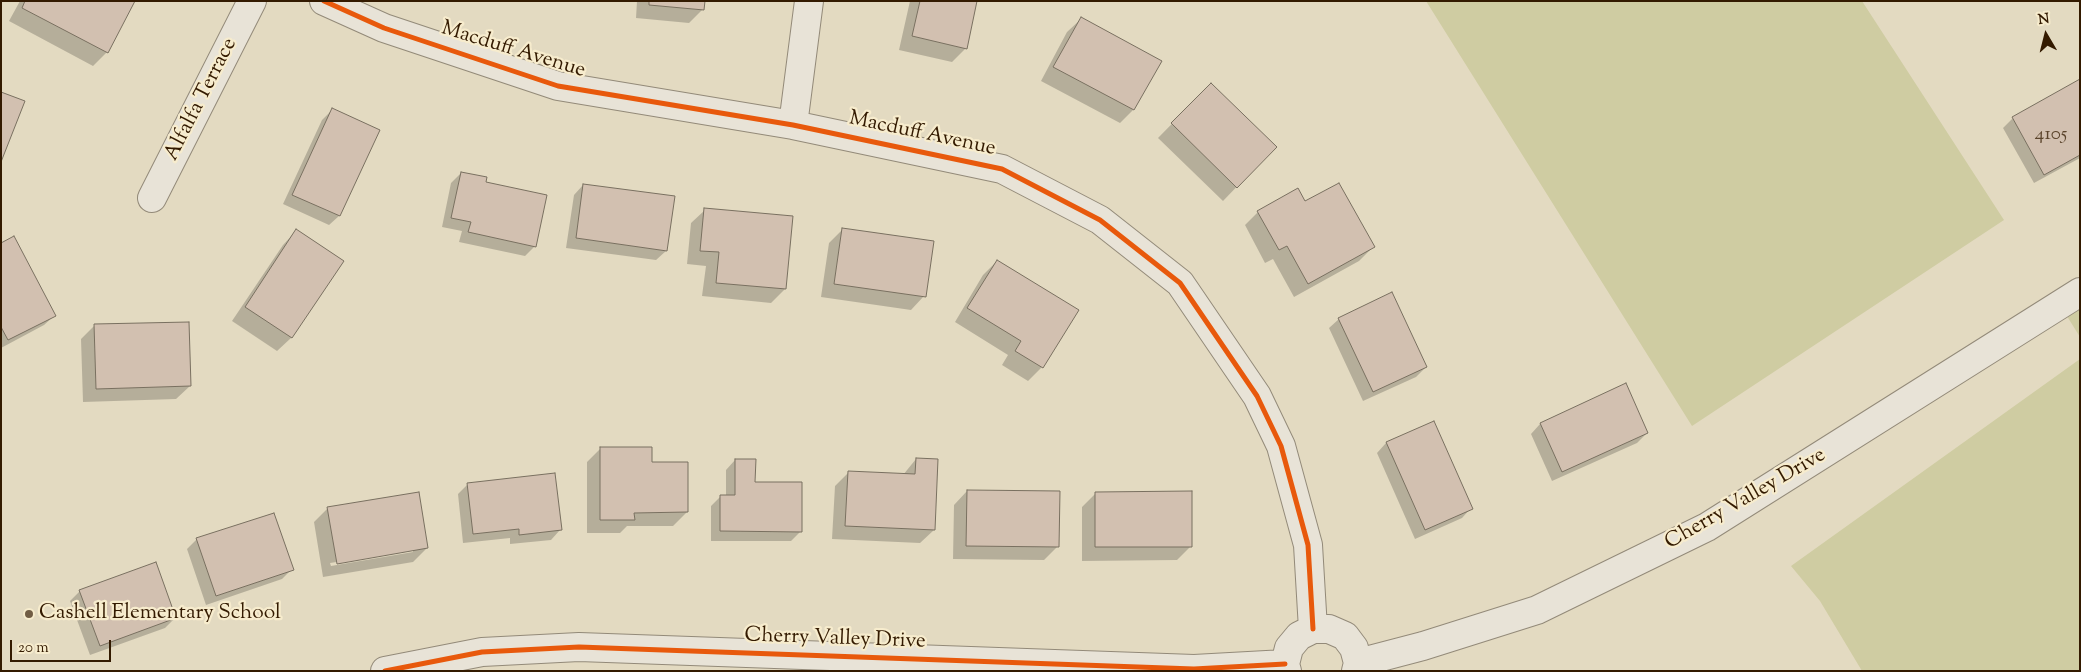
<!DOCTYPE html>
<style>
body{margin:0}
#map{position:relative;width:2081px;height:672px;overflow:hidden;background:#e3dac1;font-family:"Sorts Mill Goudy",serif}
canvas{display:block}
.frame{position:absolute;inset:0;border:2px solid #331a00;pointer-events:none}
.north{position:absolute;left:2021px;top:10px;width:50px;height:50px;-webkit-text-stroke:4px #f7eccd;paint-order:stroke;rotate:352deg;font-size:14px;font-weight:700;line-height:20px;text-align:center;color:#331a00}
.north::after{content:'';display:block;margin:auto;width:18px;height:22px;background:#331a00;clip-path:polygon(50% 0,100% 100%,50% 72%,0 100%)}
.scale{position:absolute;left:10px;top:640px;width:101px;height:22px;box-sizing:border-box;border:2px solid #331a00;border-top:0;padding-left:6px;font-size:15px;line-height:18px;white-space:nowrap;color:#331a00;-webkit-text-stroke:4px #f7eccd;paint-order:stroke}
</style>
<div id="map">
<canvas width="2081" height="672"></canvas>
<div class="frame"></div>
<div class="north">N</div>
<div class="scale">20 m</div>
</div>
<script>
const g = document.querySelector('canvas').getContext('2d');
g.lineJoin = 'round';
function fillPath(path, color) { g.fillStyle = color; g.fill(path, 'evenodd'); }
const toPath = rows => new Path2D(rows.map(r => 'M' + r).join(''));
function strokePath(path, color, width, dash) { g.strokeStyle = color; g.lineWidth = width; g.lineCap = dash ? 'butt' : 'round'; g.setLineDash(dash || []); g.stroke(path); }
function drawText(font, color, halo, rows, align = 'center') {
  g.font = font + ' "Sorts Mill Goudy",serif'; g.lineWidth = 4.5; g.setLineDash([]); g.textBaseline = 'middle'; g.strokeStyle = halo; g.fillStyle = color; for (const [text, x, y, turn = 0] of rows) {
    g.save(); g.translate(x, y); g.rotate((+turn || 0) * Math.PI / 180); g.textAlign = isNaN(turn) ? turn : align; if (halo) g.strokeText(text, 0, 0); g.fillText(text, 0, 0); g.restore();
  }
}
fillPath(toPath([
 [1426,1,1862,1,2004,220,1692,426],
 [2080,292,2080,337,2060,305],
 [2080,359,2080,671,1862,671,1820,601,1791,566]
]), '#cfcca2');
fillPath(toPath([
 [20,1,134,1,107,52,93,66,9,21],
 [637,1,704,1,703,9,689,23,636,18],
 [910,1,976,1,966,48,952,62,899,50],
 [1081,19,1133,110,1120,123,1041,81,1067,32],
 [2080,80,2080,158,2034,183,2003,128,2013,118],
 [1211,84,1275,147,1223,201,1158,138],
 [332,110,378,131,339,216,329,225,283,204,322,120],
 [461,173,484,183,535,246,525,256,459,242,462,231,442,227,451,183],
 [583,185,666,251,656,260,566,248,574,195],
 [1305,203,1373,247,1359,261,1294,297,1273,259,1265,263,1245,225,1258,212],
 [705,210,785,289,771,303,702,296,706,266,687,264,691,223],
 [843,229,924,296,911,310,821,297,829,243],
 [296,231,342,261,291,338,277,351,232,321,283,245],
 [1,244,54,316,44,325,1,348],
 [997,261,1042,367,1028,381,1002,365,1008,355,955,322,983,275],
 [1339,319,1426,367,1416,377,1363,401,1329,328],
 [95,325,190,386,176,399,83,402,81,339],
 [1626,385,1647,433,1637,443,1552,481,1531,434,1540,424],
 [1433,423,1471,508,1462,518,1415,539,1377,453,1386,443],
 [601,448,650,463,687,512,673,526,627,526,620,533,587,533,587,462],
 [916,459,934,530,920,543,832,539,835,486,848,473,903,475],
 [735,460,754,483,801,531,791,541,711,541,711,506,721,496,726,496,726,470],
 [468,484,560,530,551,540,510,544,510,538,463,543,458,494],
 [967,491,1058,546,1044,560,953,559,954,505],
 [1096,493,1191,546,1177,560,1082,561,1082,507],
 [328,508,427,548,413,562,323,577,314,522],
 [413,550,413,552,331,566,330,563],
 [197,539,292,569,282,579,206,605,187,549],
 [80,591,175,618,165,628,90,655,70,601]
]), '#0003');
const building = toPath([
 [25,1,135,1,108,53,22,8,25,1],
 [649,1,705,1,704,10,649,5,649,1],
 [920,1,977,1,967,49,912,36,920,1],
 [1081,17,1162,61,1134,110,1053,67,1081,17],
 [2080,79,2080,155,2044,175,2012,117,2080,79],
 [1211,83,1277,147,1237,188,1171,123,1211,83],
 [1,92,25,101,1,162,1,92],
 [332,108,380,130,340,216,292,195,332,108],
 [461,172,487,177,486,182,547,195,536,247,468,232,471,222,451,218,461,172],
 [1339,183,1375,247,1308,284,1287,246,1279,250,1257,211,1298,188,1305,201,1339,183],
 [583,184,675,196,667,251,576,238,583,184],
 [704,208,793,216,786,289,716,283,719,252,700,251,704,208],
 [842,228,934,241,926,297,834,284,842,228],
 [296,229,344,261,292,338,245,307,296,229],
 [14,236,56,316,8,340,1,327,1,243,14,236],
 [997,260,1079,310,1043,368,1015,351,1021,341,967,308,997,260],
 [1392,292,1427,367,1373,392,1338,318,1392,292],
 [189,322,191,386,96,389,94,324,189,322],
 [1626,383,1648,433,1562,472,1540,423,1626,383],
 [1434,421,1473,509,1425,530,1386,442,1434,421],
 [600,447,652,447,652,462,688,462,688,512,634,513,635,520,600,520,600,447],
 [916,458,938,459,935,530,845,526,848,471,915,474,916,458],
 [735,459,756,459,755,482,802,482,802,532,720,531,720,495,735,495,735,459],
 [555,473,562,530,519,535,519,529,473,534,467,483,555,473],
 [967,490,1060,491,1059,547,966,546,967,490],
 [1192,491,1192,547,1095,547,1095,492,1192,491],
 [419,492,428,548,337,564,327,507,419,492],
 [274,513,294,570,216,596,196,538,274,513],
 [156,562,176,618,100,646,79,590,156,562]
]);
fillPath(building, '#d2c0b0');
strokePath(building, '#797060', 1);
const minor = toPath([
 [324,1,384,28,558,86,793,125,1002,169,1100,220,1180,283,1257,396,1281,446,1308,545,1313,629],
 [793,125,809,1],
 [152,198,252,1],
 [1358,663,1423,646,1537,610,1707,527,2080,292],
 [385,671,482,652,579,647,1194,669,1285,664],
 [1287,671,1285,664,1289,648,1299,636,1313,629,1329,629,1345,636,1354,648,1358,663,1356,671]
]);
strokePath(minor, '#938a79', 30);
strokePath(minor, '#e8e3d7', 28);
strokePath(toPath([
 [324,1,384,28,558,86,793,125,1002,169,1100,220,1180,283,1257,396,1281,446,1308,545,1313,629],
 [385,671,482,652,579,647,1194,669,1285,664]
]), '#e8590c', 5);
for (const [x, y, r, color] of [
 [29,614,5,"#715d44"]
]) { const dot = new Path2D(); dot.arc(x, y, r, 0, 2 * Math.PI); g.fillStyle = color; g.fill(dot); strokePath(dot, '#f7eccd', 2); }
drawText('19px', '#5b442c', null, [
 ["4105",2051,136]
]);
drawText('21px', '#331a00', '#f7eccd', [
 ["Macduff Avenue",513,51,17],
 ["Alfalfa Terrace",202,100,-63],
 ["Macduff Avenue",922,135,12],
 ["Cherry Valley Drive",1746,500,-30],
 ["Cherry Valley Drive",835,640,2]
]);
drawText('21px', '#331a00', '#f7eccd', [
 ["Cashell Elementary School",39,614]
], 'left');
</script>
